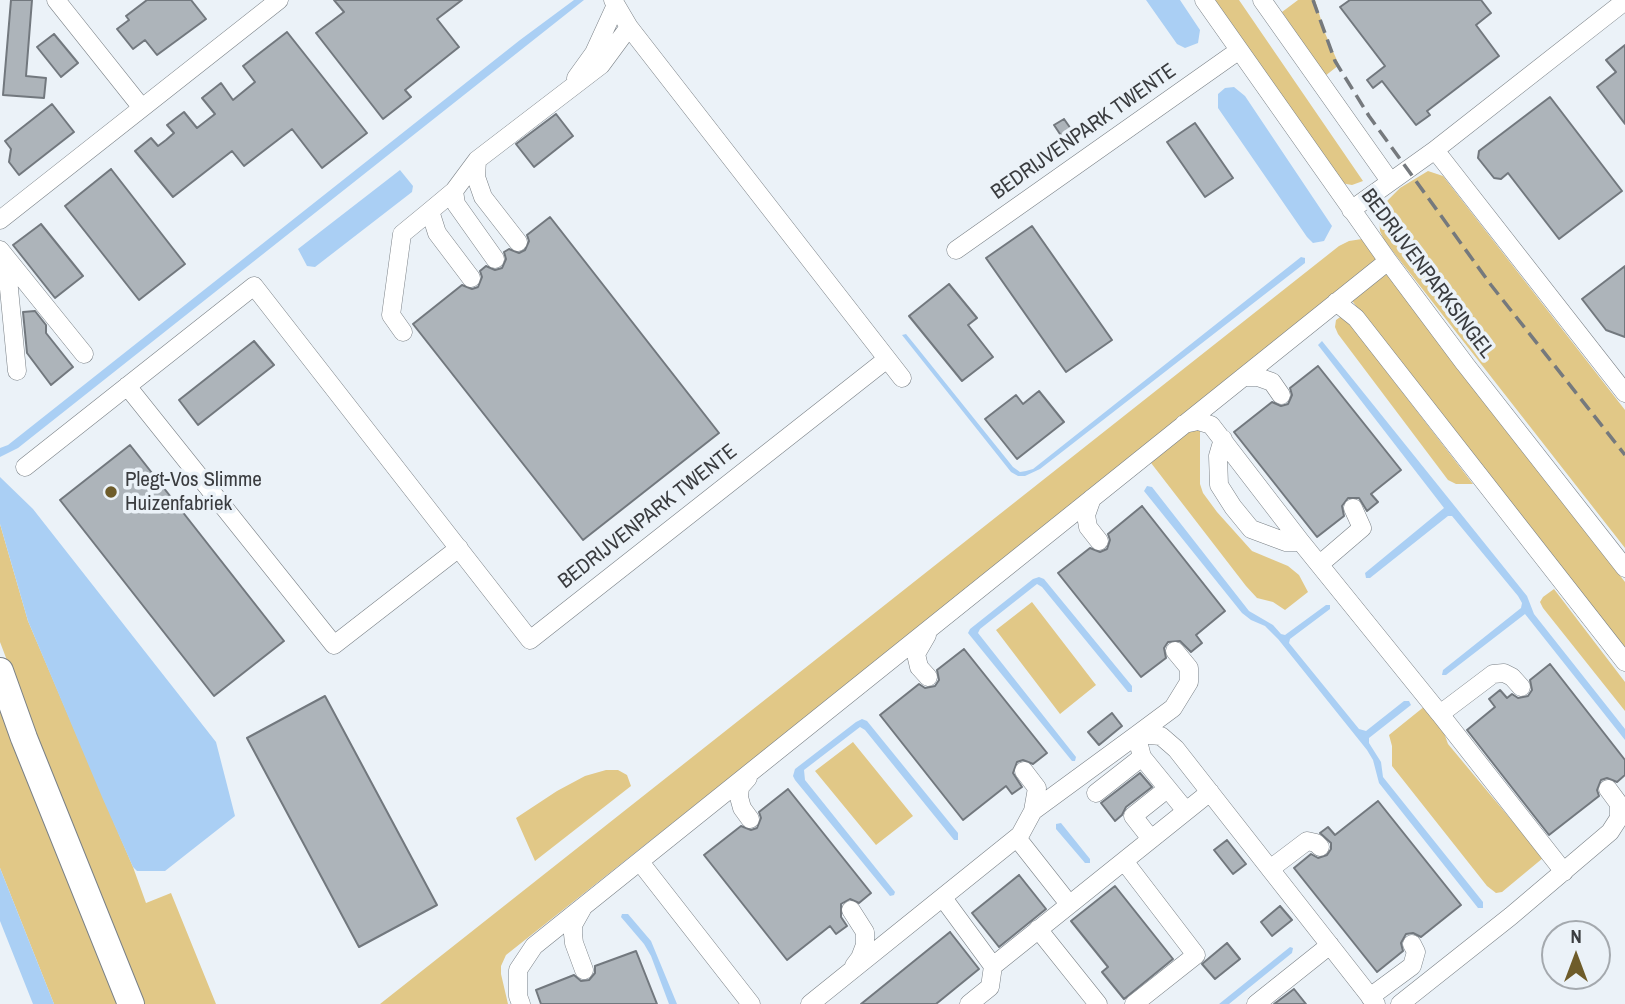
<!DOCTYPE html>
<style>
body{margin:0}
#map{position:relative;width:1625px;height:1004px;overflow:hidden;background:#ebf2f8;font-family:"Archivo Narrow",sans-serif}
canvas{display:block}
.north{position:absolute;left:1541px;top:920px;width:70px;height:70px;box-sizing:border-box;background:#ebf2f8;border:2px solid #a4a9ae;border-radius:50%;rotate:0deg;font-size:19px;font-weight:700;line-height:28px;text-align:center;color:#3a3c3f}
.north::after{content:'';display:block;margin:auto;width:24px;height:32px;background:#6e5c2a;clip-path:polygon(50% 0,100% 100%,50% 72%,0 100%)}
</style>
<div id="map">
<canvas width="1625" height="1004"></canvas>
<div class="north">N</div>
</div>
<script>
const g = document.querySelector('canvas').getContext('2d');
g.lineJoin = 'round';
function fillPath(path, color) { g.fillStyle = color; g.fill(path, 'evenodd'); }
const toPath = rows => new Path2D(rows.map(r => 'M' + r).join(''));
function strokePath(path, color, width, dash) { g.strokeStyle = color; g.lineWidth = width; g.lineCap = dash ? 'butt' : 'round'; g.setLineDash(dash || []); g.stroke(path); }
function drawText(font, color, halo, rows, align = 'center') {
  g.font = font + ' "Archivo Narrow",sans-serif'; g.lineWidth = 7; g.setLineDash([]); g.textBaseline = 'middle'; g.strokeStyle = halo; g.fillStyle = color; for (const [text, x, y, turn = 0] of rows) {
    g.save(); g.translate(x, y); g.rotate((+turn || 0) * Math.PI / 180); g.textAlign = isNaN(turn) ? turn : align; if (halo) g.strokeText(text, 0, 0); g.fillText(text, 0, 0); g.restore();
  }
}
fillPath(toPath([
 [1214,0,1239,0,1363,181,1352,185,1341,183],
 [1298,0,1315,0,1325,33,1339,65,1325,76,1282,12],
 [1428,171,1443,176,1625,410,1625,548,1384,240,1380,231,1379,217,1386,202,1400,188],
 [1362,239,1379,263,506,955,501,966,501,974,508,1004,380,1004,1339,246,1349,241],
 [1385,271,1625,582,1625,656,1350,298],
 [1343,315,1473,484,1456,484,1448,480,1338,334,1335,327,1336,320],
 [1200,428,1200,484,1203,493,1217,512,1252,551,1288,566,1299,575,1308,592,1285,610,1273,602,1257,598,1246,586,1148,459,1183,431],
 [0,524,28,621,133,867,146,903,171,893,216,1004,138,1004,0,642],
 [1554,589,1625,682,1625,711,1543,608,1540,602,1543,597],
 [1032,602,1096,685,1060,714,996,630],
 [0,703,118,1004,54,1004,0,868],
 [1425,706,1444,733,1448,744,1543,858,1502,892,1496,893,1487,886,1392,766,1392,746,1389,735],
 [853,742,913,816,876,845,815,771],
 [606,770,618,770,627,775,631,786,535,861,516,818,557,791,585,776]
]), '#e1c887');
fillPath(toPath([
 [574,0,584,0,18,448,0,457,0,448,8,445,520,40],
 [1146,0,1180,0,1200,30,1198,43,1185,48,1177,44],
 [1234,87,1245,96,1332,226,1324,241,1313,243,1307,237,1218,108,1218,94,1225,88],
 [400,170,413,186,412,192,315,267,307,266,298,249],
 [1301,257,1305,258,1305,263,1040,469,1025,476,1018,476,1011,472,902,335,906,334,915,345,1013,467,1020,472,1026,471,1033,469],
 [1322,341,1527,596,1534,614,1625,729,1625,740,1525,614,1446,675,1442,675,1443,670,1521,608,1522,603,1518,596,1452,516,1448,516,1370,578,1366,578,1365,573,1444,508,1318,345],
 [0,477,33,509,216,742,235,816,165,871,137,871,133,867,102,797,28,621,0,524],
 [1147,486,1152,487,1249,611,1273,625,1281,634,1285,635,1326,605,1330,605,1330,609,1290,639,1289,643,1359,729,1366,731,1404,701,1409,701,1411,705,1369,738,1369,743,1381,762,1383,777,1483,902,1483,908,1478,908,1379,783,1373,760,1367,750,1278,639,1265,626,1251,620,1242,613,1144,491],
 [1039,577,1044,579,1132,686,1132,692,1128,692,1042,587,1037,584,980,629,978,633,1076,757,1075,761,1072,761,968,633,970,629,1033,579],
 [862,719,867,721,958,833,958,840,954,840,865,730,860,727,804,770,805,780,895,892,894,895,890,896,795,780,793,776,795,769,856,722],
 [1061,823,1090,859,1090,863,1085,863,1056,829,1056,824],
 [0,868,54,1004,33,1004,0,921],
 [622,914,628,914,651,941,677,1004,669,1004,651,956,644,944,621,917],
 [1290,947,1293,948,1292,953,1229,1004,1219,1004]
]), '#aacff4');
const building = toPath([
 [11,0,32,0,26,76,46,78,44,98,3,95,11,0],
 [147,0,191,0,206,19,157,55,145,40,133,49,117,29,129,20,126,16,147,0],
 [334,0,462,0,437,19,459,47,405,90,411,97,383,119,316,33,344,12,334,0],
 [1350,0,1481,0,1491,13,1476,25,1499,56,1427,111,1430,115,1416,125,1382,81,1373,88,1367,80,1385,66,1340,7,1350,0],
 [287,32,367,133,322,168,292,129,244,166,232,151,173,197,135,151,151,138,158,146,166,140,174,133,167,125,184,112,197,128,215,114,202,98,221,83,233,100,255,82,243,66,287,32],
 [54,34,78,63,61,77,37,47,54,34],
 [1625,45,1625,124,1597,87,1616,72,1606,60,1625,45],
 [1550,97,1622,191,1559,239,1508,173,1501,179,1494,178,1478,158,1479,151,1550,97],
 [52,104,74,132,19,175,9,162,11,149,5,141,52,104],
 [556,114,573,136,534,167,516,144,556,114],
 [1064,119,1078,139,1068,146,1054,125,1064,119],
 [1195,123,1233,178,1205,197,1167,142,1195,123],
 [111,169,185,264,139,300,65,206,111,169],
 [550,217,719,433,583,540,413,324,462,285,472,289,478,287,482,277,480,271,486,266,495,270,502,268,506,259,504,252,509,249,519,253,525,250,529,241,527,235,550,217],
 [41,224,83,276,55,298,13,245,41,224],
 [1032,226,1112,340,1066,372,986,258,1032,226],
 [1625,266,1625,337,1606,330,1582,299,1625,266],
 [949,284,977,318,968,325,993,357,962,381,909,316,949,284],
 [35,311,46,325,46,333,73,367,51,385,27,353,23,312,35,311],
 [254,341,274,365,198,425,179,400,254,341],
 [1318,366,1401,470,1371,494,1378,502,1367,511,1359,498,1348,498,1342,506,1344,516,1317,537,1234,432,1272,402,1281,406,1288,404,1292,395,1290,388,1318,366],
 [1039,391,1064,422,1017,459,985,419,1016,395,1023,404,1039,391],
 [130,445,284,641,214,696,60,500,130,445],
 [1142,506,1225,611,1196,635,1202,643,1191,652,1180,641,1168,642,1164,648,1166,658,1141,677,1058,573,1090,548,1100,552,1107,549,1110,540,1108,534,1142,506],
 [964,649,1047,753,1033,764,1023,760,1017,762,1013,773,1022,787,1012,794,1006,786,963,820,880,715,919,684,925,688,935,686,939,680,937,670,964,649],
 [1550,664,1625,760,1625,775,1617,782,1607,778,1601,780,1597,790,1599,796,1549,835,1467,730,1495,707,1489,699,1500,690,1507,698,1512,694,1518,698,1528,696,1532,690,1530,680,1550,664],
 [325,696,437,905,359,947,247,738,325,696],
 [1112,713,1122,726,1099,745,1088,732,1112,713],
 [1140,773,1152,787,1126,807,1122,815,1115,821,1101,803,1140,773],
 [788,789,871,893,859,903,850,899,841,904,841,917,847,926,836,934,830,926,787,960,704,855,741,826,751,830,757,828,761,818,759,812,788,789],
 [1378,801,1461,905,1421,937,1413,933,1406,934,1401,943,1403,951,1377,972,1294,868,1311,854,1318,858,1327,855,1331,849,1331,843,1320,833,1328,827,1335,835,1378,801],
 [1227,840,1246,864,1233,874,1214,850,1227,840],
 [1019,875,1046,909,999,947,972,913,1019,875],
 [1115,886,1173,959,1124,999,1102,972,1108,967,1071,921,1115,886],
 [1280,906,1292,920,1272,936,1261,922,1280,906],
 [950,932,979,969,936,1004,861,1004,950,932],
 [1227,943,1240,959,1215,979,1202,964,1227,943],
 [636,951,657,1004,541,1004,536,990,574,975,581,981,589,980,595,973,595,966,636,951],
 [1294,989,1306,1004,1274,1004,1294,989]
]);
fillPath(building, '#adb4ba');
strokePath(building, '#72787e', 2);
const minor = toPath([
 [56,0,142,108],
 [613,0,629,27,902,378],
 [1204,0,1388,261,1465,364,1625,568],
 [1262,0,1390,181],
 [576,78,594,53,616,5],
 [1435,150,1625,393],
 [477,160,476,177,483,197,518,242],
 [454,191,430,211,437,233,471,278],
 [1351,210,1435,150,1625,1],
 [0,220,279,0],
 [0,250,84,354],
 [956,250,1238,51],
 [6,258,17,371],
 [495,259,456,204,454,191,477,160,601,65,629,27],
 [1336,302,1356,318,1625,662],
 [403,332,391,315,402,234,430,211],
 [1243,377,1258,377,1272,382,1281,395],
 [127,386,334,645,459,548],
 [1184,424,1198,421,1211,425,1301,542,1440,714,1493,674,1504,673,1512,677,1521,687],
 [1223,439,1218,456,1219,485,1233,507,1251,529,1286,542,1301,542],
 [25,467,254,286,530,640,887,359],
 [1092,498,1086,515,1088,527,1099,541],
 [1320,564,1362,528,1353,508],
 [927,635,916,654,919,667,928,677],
 [1175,651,1189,668,1189,682,1173,708,1138,734,1139,745,1142,757,1186,811],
 [1440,714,1564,872],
 [1024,771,1037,788,1033,811],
 [748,778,740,787,739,797,742,808,750,819],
 [1096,793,1142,757],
 [1017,838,1069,904],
 [1151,839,1133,816,1167,789],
 [1124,861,1196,955,1134,1004],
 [640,862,751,1004],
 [1270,869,1307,841,1316,843,1320,847],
 [943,898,993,966],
 [582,909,573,925,573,934,574,943,584,970],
 [851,910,865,932,865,945,860,958,854,966],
 [1038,929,1098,1004],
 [1370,997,1412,966,1416,952,1412,944],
 [521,1004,518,996,518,970,534,946,1388,261],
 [810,1004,1020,835,1033,811,1138,734,1161,736,1176,749,1376,1004],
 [969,1004,990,987,993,966,1210,792],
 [1256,1004,1330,945],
 [1400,1004,1511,916,1610,832,1619,818,1619,804,1608,789]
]);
const highway = toPath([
 [0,671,24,738,131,1004]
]);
strokePath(minor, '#7a8086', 19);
strokePath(highway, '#7a8086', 28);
strokePath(minor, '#fff', 18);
strokePath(highway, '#fff', 26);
strokePath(toPath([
 [1313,0,1335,61,1369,116,1491,285,1625,455]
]), '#75797d', 3.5, [14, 7]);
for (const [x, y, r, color] of [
 [111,492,7,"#6e5c2a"]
]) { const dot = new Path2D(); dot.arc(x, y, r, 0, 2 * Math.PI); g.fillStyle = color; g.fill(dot); strokePath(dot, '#ebf2f8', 2.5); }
drawText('21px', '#3a3c3f', '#ebf2f8', [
 ["BEDRIJVENPARK TWENTE",1084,132,-35],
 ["BEDRIJVENPARKSINGEL",1427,274,53],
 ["BEDRIJVENPARK TWENTE",648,517,-38]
]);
drawText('21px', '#3a3c3f', '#ebf2f8', [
 ["Plegt-Vos Slimme",125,480],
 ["Huizenfabriek",125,504]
], 'left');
</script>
